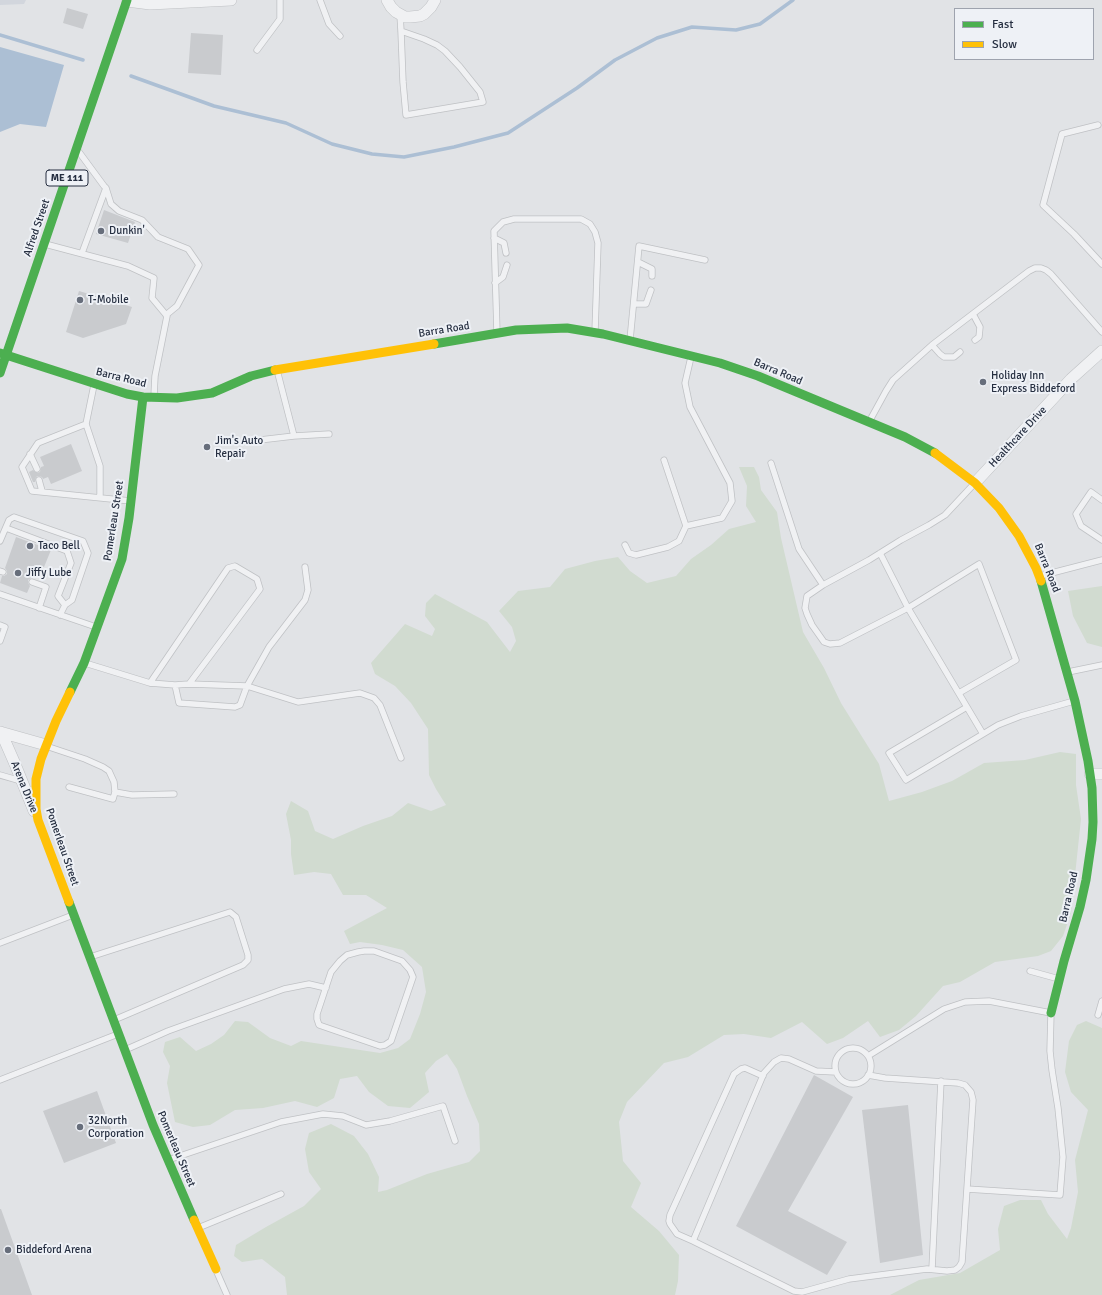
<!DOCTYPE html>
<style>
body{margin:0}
#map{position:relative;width:1102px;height:1295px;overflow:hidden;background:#e1e3e6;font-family:Signika,sans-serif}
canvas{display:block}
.legend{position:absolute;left:954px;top:8px;width:140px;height:52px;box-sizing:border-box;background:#eef1f6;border:1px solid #9ea3ae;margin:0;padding:5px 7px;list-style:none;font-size:12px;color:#262f41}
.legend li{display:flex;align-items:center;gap:8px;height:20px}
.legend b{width:20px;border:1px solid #9ea3ae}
</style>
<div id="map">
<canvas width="1102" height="1295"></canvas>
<ul class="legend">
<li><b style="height:5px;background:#4caf50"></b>Fast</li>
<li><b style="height:5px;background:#ffc107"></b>Slow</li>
</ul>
</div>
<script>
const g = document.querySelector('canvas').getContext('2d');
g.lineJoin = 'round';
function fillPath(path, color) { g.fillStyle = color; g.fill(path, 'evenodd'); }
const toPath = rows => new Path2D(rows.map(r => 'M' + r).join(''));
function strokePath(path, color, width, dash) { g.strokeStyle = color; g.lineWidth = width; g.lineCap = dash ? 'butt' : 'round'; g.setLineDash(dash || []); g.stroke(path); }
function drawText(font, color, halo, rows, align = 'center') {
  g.font = font + ' Signika,sans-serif'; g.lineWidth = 4; g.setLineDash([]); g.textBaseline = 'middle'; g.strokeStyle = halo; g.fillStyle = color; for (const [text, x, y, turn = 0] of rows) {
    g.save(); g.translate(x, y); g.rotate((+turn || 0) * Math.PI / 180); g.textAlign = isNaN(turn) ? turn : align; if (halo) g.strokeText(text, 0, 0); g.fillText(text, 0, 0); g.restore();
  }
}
fillPath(toPath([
 [0,0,26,0,24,4,0,5]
]), '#d2d6dd');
fillPath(toPath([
 [739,467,754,467,759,477,761,490,777,512,781,538,803,632,824,668,841,703,879,764,889,801,922,792,952,781,984,763,1025,760,1060,752,1076,754,1076,785,1081,819,1071,913,1063,936,1051,951,1038,956,995,962,960,982,943,986,916,1016,899,1030,880,1037,868,1021,843,1038,827,1044,802,1022,771,1038,744,1034,724,1035,688,1057,664,1063,627,1102,619,1122,623,1161,641,1183,631,1207,659,1231,679,1255,678,1281,675,1295,287,1295,285,1277,262,1259,242,1262,234,1256,236,1245,266,1227,304,1206,321,1189,309,1172,305,1149,309,1133,331,1124,354,1136,368,1154,379,1177,378,1192,387,1190,427,1174,469,1162,480,1151,479,1124,467,1096,457,1069,447,1054,436,1061,425,1073,429,1092,410,1108,388,1106,369,1092,357,1076,340,1079,334,1098,317,1107,295,1101,263,1108,235,1110,210,1125,193,1127,175,1122,167,1083,170,1066,163,1052,165,1042,180,1037,196,1051,211,1044,224,1035,235,1021,248,1022,270,1038,291,1046,301,1041,380,1053,398,1048,410,1039,420,1014,426,992,422,967,403,950,382,945,360,942,350,944,344,931,387,908,366,895,343,895,331,874,314,872,294,875,291,854,291,840,286,814,291,801,308,811,315,831,333,839,363,826,392,816,408,803,431,811,446,805,436,789,429,775,428,729,411,703,395,686,375,674,371,663,405,624,432,636,435,629,425,616,426,603,435,594,487,622,510,652,516,641,512,627,499,611,518,591,550,587,565,569,595,561,618,557,630,571,647,583,676,576,691,559,711,545,729,529,756,522,746,506,747,486],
 [1102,586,1102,647,1087,643,1073,616,1068,591],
 [1086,1021,1102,1028,1102,1295,890,1295,919,1280,960,1273,1000,1250,998,1229,1004,1206,1020,1200,1041,1200,1048,1214,1067,1239,1071,1228,1078,1192,1075,1160,1088,1110,1071,1092,1065,1072,1069,1041,1077,1025]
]), '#d1dbd0');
fillPath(toPath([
 [0,47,64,65,46,127,20,124,0,132]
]), '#acbfd4');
strokePath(toPath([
 [0,35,83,60],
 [131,76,214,106,286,123,332,144,372,154,404,157,454,147,508,133,577,88,615,60,657,38,692,27,736,30,760,24,793,0]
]), '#acbfd4', 3.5);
fillPath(toPath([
 [67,8,88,14,83,29,63,23],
 [191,33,223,35,221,75,188,73],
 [104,210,135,222,128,243,96,234],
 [79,291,132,307,126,324,83,338,66,332],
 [71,444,82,471,51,484,48,477,43,479,42,477,38,476,36,477,35,482,33,482,29,472,33,470,37,473,40,472,41,467,44,466,40,457],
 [16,537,51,550,44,567,38,565,33,578,31,578,28,580,28,583,30,586,27,593,0,583,2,576,4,576,7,574,7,571,5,568],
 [814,1075,853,1097,788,1211,847,1242,827,1275,736,1226],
 [97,1091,116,1143,64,1163,43,1111],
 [908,1105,923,1255,880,1263,862,1110],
 [0,1209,1,1209,32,1295,0,1295]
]), '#c9cbce');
const lane = toPath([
 [320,0,329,24,340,36],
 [400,15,401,31,403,82,406,115,483,102,480,92,460,67,445,51,437,45,424,39,401,31],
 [257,50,280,19,280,0],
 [1098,125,1062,134,1043,205,1074,234,1102,264],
 [79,152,104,186,106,188,111,204,119,211,142,220,158,237,188,249,199,265,177,306,166,315],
 [494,238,504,243,506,253],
 [45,244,128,266,154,278,152,298,167,316,155,376,154,396],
 [82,253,106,188],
 [638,262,652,269,652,276],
 [495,283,503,277,507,265],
 [634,304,646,304,651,290],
 [973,314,980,327,979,337,975,340],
 [497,333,494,231,503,222,514,219,581,219,590,224,595,232,598,243,595,332],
 [630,340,639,246,705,260],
 [932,345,940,354,944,357,954,357,960,352],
 [94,385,86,424,100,466,100,497],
 [869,422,886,391,893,380,932,345,1029,271,1035,268,1041,268,1046,270,1051,274,1102,332],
 [86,424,38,443,22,467,32,491,131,501],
 [294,436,329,434],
 [251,441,294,436,277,370],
 [30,454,37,469],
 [664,460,686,526],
 [771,463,799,549,823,585],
 [39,480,42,491],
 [974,484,945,515,929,525,901,540,869,560,823,585,807,596,805,608,807,614,812,625,824,642,830,644,840,643,908,608,983,734,998,725,1021,716,1074,701],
 [1102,500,1091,492,1076,514,1081,526,1102,540],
 [6,528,67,551,71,563,58,596,65,605],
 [0,541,9,520,14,517,83,541,88,553,72,600,65,605,60,615],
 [625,545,629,553,636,555,668,547,679,541,686,526,722,518,732,501,730,483,690,407,685,383,691,357],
 [880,553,908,608,979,564,1016,660,959,693],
 [0,571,3,572],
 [1040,576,1102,560],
 [32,582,46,587,39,608],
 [0,594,96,627],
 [0,625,5,627,0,641],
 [85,663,150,683,175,685,189,684,247,686,298,702,360,693,374,698,380,705,401,758],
 [1068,672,1102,665],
 [150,683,228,568,235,566,257,579,260,589,189,684],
 [175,685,179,703,235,707,240,705,247,686,269,647,305,600,308,590,305,567],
 [967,707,889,753,906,780,983,734],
 [46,746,85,759,103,767,109,771,114,782,115,792,113,799,69,787],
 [0,775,21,781],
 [115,792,132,795,174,794],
 [0,943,73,915],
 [364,951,374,951,402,961,410,970,413,977,391,1041,385,1045,380,1046,319,1025,317,1019,317,1014,331,972,340,961,347,955,358,952,364,951],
 [90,957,230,912,236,917,248,955,248,960,243,965,114,1020],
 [1030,971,1059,979],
 [1098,1015,1102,1001],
 '835 1066a18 18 0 1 1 36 0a18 18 0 1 1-36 0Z',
 [125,1050,168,1031,284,989,309,984,326,988],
 [868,1056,944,1009,965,1002,989,1001,1051,1013,1050,1051,1052,1070,1058,1108,1063,1157,1060,1195,967,1189],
 [836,1072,816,1071,789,1059,781,1058,774,1062,764,1073,693,1241,794,1291,802,1292,849,1279,927,1269,947,1271,955,1270,959,1267,962,1262,973,1100,971,1092,965,1085,958,1083,885,1078,868,1075],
 [0,1080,118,1034],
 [168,1160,281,1122,323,1114,343,1116,366,1125,390,1121,443,1106,455,1141],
 [198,1228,281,1194],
 [693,1241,677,1234,670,1224,669,1221,670,1215,734,1074,741,1069,745,1068,763,1076],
 [932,1269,941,1081],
 [216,1270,227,1295]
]);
const street = toPath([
 [387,0,391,7,396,12,405,17,410,17,420,16,424,14,431,7,435,0],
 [127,1,150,4,231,0],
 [975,483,1071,379,1102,351],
 [0,732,46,745],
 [1,732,15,764,34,811],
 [1090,774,1102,774]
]);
strokePath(lane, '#bfc1c4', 7);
strokePath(street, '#bfc1c4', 12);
strokePath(lane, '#f0f1f3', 5.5);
strokePath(street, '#f0f1f3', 11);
strokePath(toPath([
 [434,344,516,330,567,328,603,334,720,363,758,376,905,437,935,453],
 [0,353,127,394,143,397,177,398,212,393,251,376,275,370],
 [0,373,127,0],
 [1041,581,1075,701,1088,761,1092,788,1093,822,1092,839,1086,880,1080,907,1064,961,1051,1013],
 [70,692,84,663,122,559,129,518,143,397],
 [69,902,153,1125,194,1220]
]), '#4caf50', 9);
strokePath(toPath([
 [275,370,434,344],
 [935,453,975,483,999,508,1019,536,1036,568,1041,581],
 [69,902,38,820,36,809,36,779,41,759,56,721,70,692],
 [194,1220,216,1269]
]), '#ffc107', 9);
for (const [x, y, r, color] of [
 [101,231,4,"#676e7b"],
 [80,300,4,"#676e7b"],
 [983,382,4,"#676e7b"],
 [207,447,4,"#676e7b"],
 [30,546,4,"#676e7b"],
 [18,573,4,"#676e7b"],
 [80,1127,4,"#676e7b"],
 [8,1250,4,"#676e7b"]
]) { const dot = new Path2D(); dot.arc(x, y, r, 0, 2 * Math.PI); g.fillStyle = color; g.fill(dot); strokePath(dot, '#eef1f6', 1.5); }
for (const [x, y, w] of [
 [67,178,42]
]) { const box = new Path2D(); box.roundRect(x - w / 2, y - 8, w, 16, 3); g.fillStyle = '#eef1f6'; g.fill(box); strokePath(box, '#262f41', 1); }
drawText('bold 10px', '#262f41', null, [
 ["ME 111",67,178]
]);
drawText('11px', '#262f41', '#eef1f6', [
 ["Alfred Street",37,228,-71],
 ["Barra Road",444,330,-9],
 ["Barra Road",778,372,23],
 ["Barra Road",121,378,14],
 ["Healthcare Drive",1018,437,-47],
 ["Pomerleau Street",114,521,-81],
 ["Barra Road",1047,568,68],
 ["Arena Drive",24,787,68],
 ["Pomerleau Street",62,847,71],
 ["Barra Road",1069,897,-77],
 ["Pomerleau Street",176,1149,67]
]);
drawText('11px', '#262f41', '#eef1f6', [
 ["Dunkin'",109,231],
 ["T-Mobile",88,300],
 ["Holiday Inn",991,376],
 ["Express Biddeford",991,389],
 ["Jim's Auto",215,441],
 ["Repair",215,454],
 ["Taco Bell",38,546],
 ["Jiffy Lube",26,573],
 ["32North",88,1121],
 ["Corporation",88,1134],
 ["Biddeford Arena",16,1250]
], 'left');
</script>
